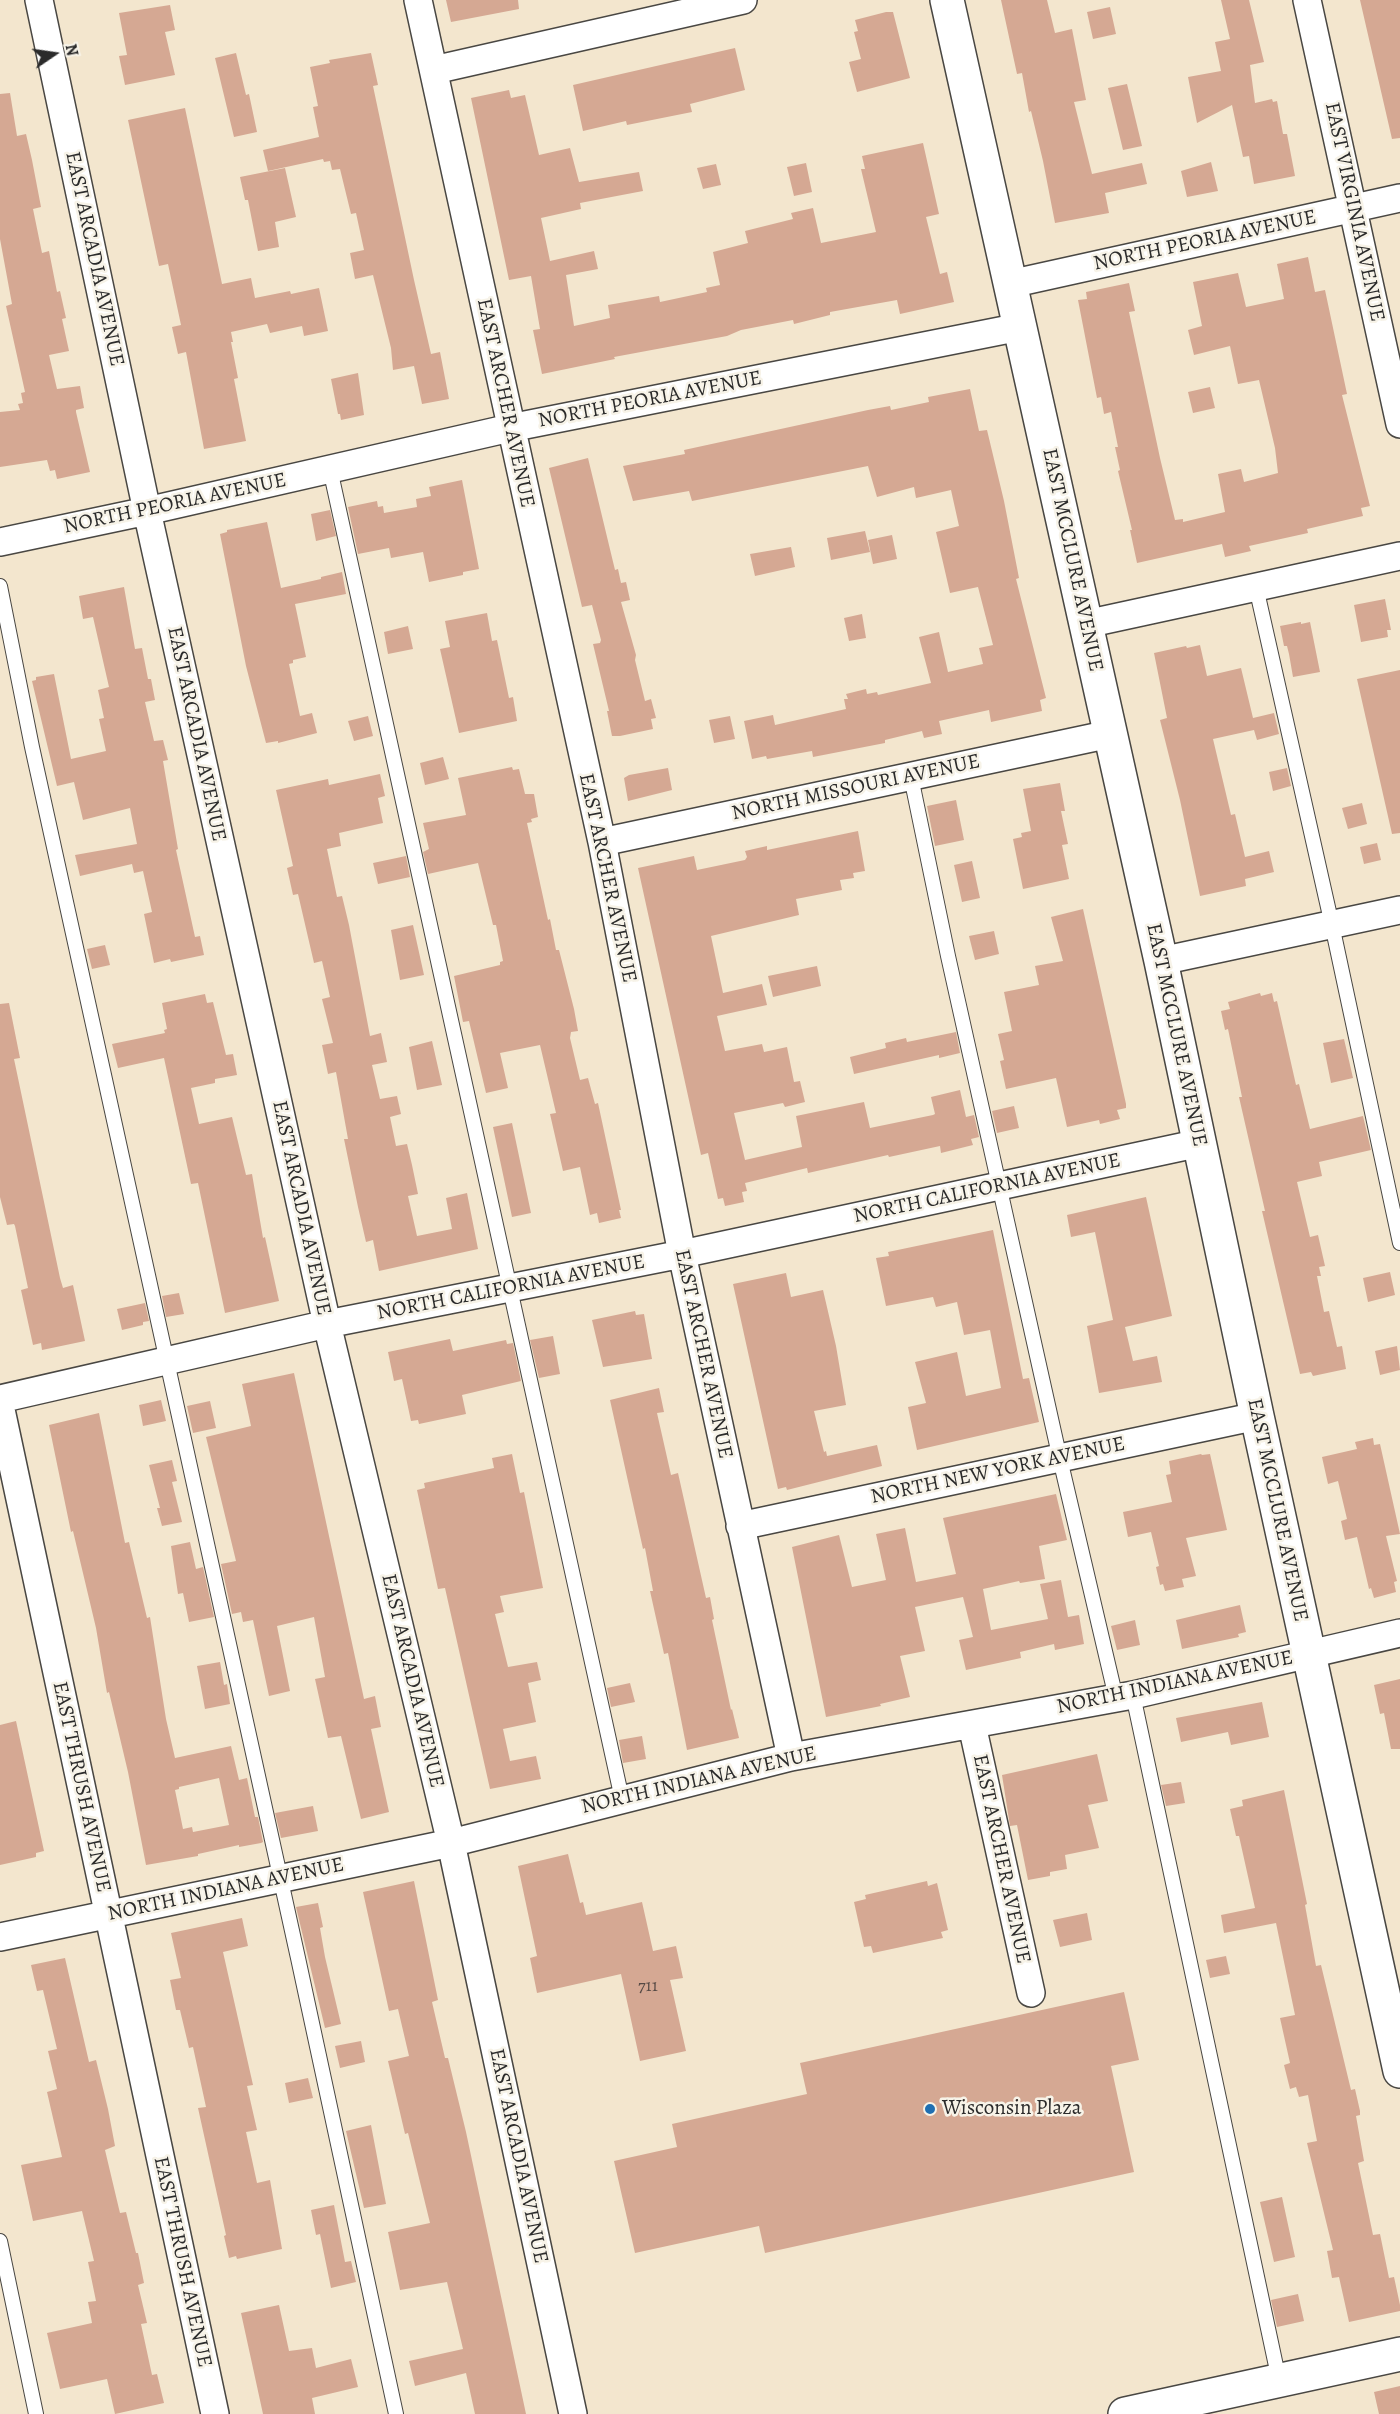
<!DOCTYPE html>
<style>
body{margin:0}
#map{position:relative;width:1400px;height:2414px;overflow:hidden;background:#f3e6ce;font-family:Alegreya,serif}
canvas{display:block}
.north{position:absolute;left:24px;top:24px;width:60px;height:60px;-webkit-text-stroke:4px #f7f3e8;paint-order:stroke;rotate:77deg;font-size:16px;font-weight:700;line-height:24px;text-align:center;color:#2b2b2b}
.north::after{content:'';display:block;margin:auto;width:21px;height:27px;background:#2b2b2b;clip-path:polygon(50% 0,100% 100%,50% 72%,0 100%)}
</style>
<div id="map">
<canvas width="1400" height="2414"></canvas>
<div class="north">N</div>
</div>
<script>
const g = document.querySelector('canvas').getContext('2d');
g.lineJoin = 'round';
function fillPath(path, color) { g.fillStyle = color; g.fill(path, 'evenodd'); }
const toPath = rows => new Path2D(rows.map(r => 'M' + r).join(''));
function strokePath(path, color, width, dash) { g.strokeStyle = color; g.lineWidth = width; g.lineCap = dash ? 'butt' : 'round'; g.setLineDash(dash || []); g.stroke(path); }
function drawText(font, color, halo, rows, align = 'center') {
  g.font = font + ' Alegreya,serif'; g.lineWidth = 5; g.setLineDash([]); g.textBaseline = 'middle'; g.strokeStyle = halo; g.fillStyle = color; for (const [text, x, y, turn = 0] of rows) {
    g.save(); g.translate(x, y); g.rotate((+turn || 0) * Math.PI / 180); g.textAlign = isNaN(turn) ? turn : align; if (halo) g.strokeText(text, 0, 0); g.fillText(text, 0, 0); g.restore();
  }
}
fillPath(toPath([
 [446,0,518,0,519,9,451,22],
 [1001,0,1047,0,1055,33,1072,29,1086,100,1074,102,1092,174,1142,163,1147,184,1105,193,1109,213,1055,223,1043,161,1031,111,1029,112,1022,73,1017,74],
 [1221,0,1249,0,1264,62,1250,65,1255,103,1272,99,1273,102,1277,101,1283,134,1287,134,1295,176,1254,184,1249,156,1243,157,1232,105,1197,123,1188,77,1221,71,1215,42,1230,39],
 [1360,0,1400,0,1400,138,1392,139],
 [170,5,175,30,165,32,175,75,125,85,119,56,127,55,119,13],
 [1110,7,1116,34,1093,39,1087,12],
 [886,12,893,12,910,78,857,92,849,62,861,59,854,32,858,31,855,20],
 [735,48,745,90,690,104,692,112,627,125,626,121,583,131,573,85],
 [236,53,246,95,249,94,257,132,234,137,215,58],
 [371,53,378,85,373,86,414,280,431,354,440,352,449,399,422,404,414,366,393,370,391,348,373,275,355,279,350,253,364,250,356,213,351,214,340,169,332,170,330,161,324,162,323,159,268,171,263,150,319,137,313,107,318,106,310,67,330,63,329,60],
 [1127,84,1142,146,1123,150,1108,88],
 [509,90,511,98,525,95,539,155,570,148,579,182,639,172,643,191,580,203,581,209,541,218,550,261,594,251,598,269,566,275,574,326,610,318,608,305,659,296,660,302,707,292,706,288,720,285,713,252,748,243,745,231,793,219,791,213,813,208,821,243,876,232,861,169,865,169,862,156,923,143,939,214,926,217,940,274,947,272,954,302,900,314,897,300,830,312,830,315,794,324,793,320,741,330,727,336,614,357,615,359,542,374,533,330,540,329,531,276,509,280,471,98],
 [10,93,17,136,26,134,32,160,41,207,33,209,42,253,49,251,57,292,60,291,66,318,62,319,69,351,49,355,57,389,80,386,84,408,76,410,76,412,90,472,57,479,55,470,50,471,47,460,0,467,0,412,20,410,18,404,23,403,21,393,25,392,6,306,12,304,0,239,0,94],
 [185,108,222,284,251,278,255,298,290,291,291,294,319,288,328,331,304,336,302,326,270,333,267,324,231,332,233,342,231,342,238,378,234,379,246,441,204,449,186,352,178,354,172,327,181,325,168,264,159,266,128,120],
 [1211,162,1218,191,1187,197,1181,171],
 [806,163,812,192,794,196,787,167],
 [716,164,721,185,703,189,697,168],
 [285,168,296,217,275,222,279,247,258,251,248,200,245,200,240,177],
 [1308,257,1315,292,1325,290,1347,394,1342,395,1370,506,1361,508,1363,516,1307,529,1308,533,1249,546,1251,551,1225,557,1222,544,1137,563,1130,530,1132,530,1118,471,1120,470,1115,447,1118,447,1111,412,1104,414,1101,397,1097,398,1078,300,1087,299,1086,292,1129,283,1135,311,1129,312,1160,458,1175,520,1183,519,1183,522,1225,512,1218,474,1241,469,1244,482,1278,473,1275,448,1259,380,1238,384,1230,346,1194,355,1188,330,1202,326,1193,282,1238,273,1246,307,1284,299,1277,264],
 [358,373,364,415,341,420,340,414,338,414,331,379],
 [1210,387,1215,408,1193,413,1188,392],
 [970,389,979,431,987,430,1004,501,1019,578,1016,579,1046,698,1040,700,1042,711,991,722,989,710,939,721,942,734,924,738,922,731,885,740,885,743,813,757,812,751,767,759,766,756,752,759,744,721,773,715,775,725,846,709,844,699,848,699,846,694,866,689,867,694,877,692,878,695,931,683,919,637,939,632,948,672,983,664,979,648,993,645,978,587,950,593,936,532,959,526,951,490,916,498,914,487,877,497,868,466,692,501,689,491,633,501,623,466,685,454,684,450,868,410,890,406,891,410,929,402,928,397],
 [588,458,615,570,618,569,621,583,626,582,630,600,621,602,636,655,635,660,645,701,651,699,656,718,651,719,653,729,620,736,612,736,607,711,609,711,593,644,600,643,601,640,592,605,582,607,549,468],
 [462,480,479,569,463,572,463,575,429,582,423,552,391,558,389,548,358,554,348,507,377,501,378,507,383,506,384,513,417,507,416,499,431,496,429,487],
 [330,510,336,536,316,541,311,514],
 [267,522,281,588,321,579,321,577,342,572,346,594,295,604,306,657,293,660,293,663,289,664,300,716,312,713,317,733,278,743,278,741,266,743,246,666,220,534,227,532,227,530],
 [865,531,870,552,831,560,827,538],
 [892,535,897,559,873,564,868,540],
 [791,547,795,567,755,576,750,554],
 [124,587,135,649,142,648,148,679,151,679,155,700,145,702,154,741,163,740,168,760,163,761,178,849,176,850,195,937,200,936,204,955,171,962,170,959,154,963,144,914,152,912,143,871,134,873,132,864,80,876,75,855,137,844,130,808,83,820,74,782,57,786,32,681,36,680,36,677,54,674,71,759,106,751,99,719,104,718,98,690,109,687,93,617,83,619,79,596],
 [1385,599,1391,630,1387,630,1388,637,1361,642,1354,605],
 [487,613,492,641,497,640,509,698,513,697,517,721,459,733,440,649,450,647,445,621],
 [862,614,866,638,849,641,844,618],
 [1301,622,1301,624,1310,622,1320,672,1293,677,1289,654,1287,646,1284,646,1280,626],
 [408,626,413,649,388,654,384,632],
 [1200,645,1207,676,1241,668,1253,718,1274,713,1279,734,1257,740,1254,730,1213,739,1231,815,1235,814,1245,857,1269,851,1274,872,1245,879,1246,886,1200,896,1180,800,1160,720,1167,718,1154,653,1186,646,1187,648],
 [1400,670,1400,833,1392,834,1357,679],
 [368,716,373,736,354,741,348,721],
 [730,716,735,739,714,743,709,720],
 [443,757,449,779,425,785,420,763],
 [512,767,513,770,519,769,525,794,534,794,538,817,531,819,532,822,527,823,548,920,550,919,556,950,559,950,574,1009,578,1031,571,1032,570,1038,580,1080,588,1078,595,1104,598,1103,621,1210,619,1210,621,1218,599,1223,597,1213,590,1215,580,1167,563,1171,550,1114,556,1113,540,1045,500,1053,508,1088,486,1093,469,1021,463,1022,454,976,500,965,500,962,503,961,496,925,493,925,478,863,428,874,423,852,429,849,423,823,466,815,458,778],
 [668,768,672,790,628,801,624,778,629,775],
 [1287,768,1291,786,1273,791,1269,772],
 [380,774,385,796,378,798,383,823,339,833,341,846,327,849,337,897,342,896,349,925,370,1036,381,1033,387,1062,372,1065,380,1099,397,1096,401,1114,390,1117,396,1146,407,1144,412,1165,418,1194,408,1196,417,1236,452,1229,446,1198,467,1193,478,1249,379,1271,373,1240,366,1242,358,1207,344,1139,348,1139,336,1072,328,1074,322,1045,333,1043,322,999,330,997,322,961,314,963,298,894,293,895,287,868,293,866,276,790,328,779,329,785],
 [1060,783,1065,811,1061,811,1068,844,1062,845,1069,879,1023,889,1013,839,1022,837,1021,833,1031,831,1023,789],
 [956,800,964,840,935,846,927,806],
 [1362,803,1367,824,1348,829,1342,808],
 [858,831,865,871,853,873,854,878,840,880,842,890,796,899,799,915,711,936,723,993,762,984,767,1005,717,1016,725,1051,762,1044,764,1052,787,1047,794,1082,800,1081,805,1102,785,1107,783,1103,734,1113,745,1160,802,1147,796,1116,864,1102,870,1128,933,1115,935,1114,931,1097,960,1090,966,1117,974,1115,979,1137,971,1139,973,1145,941,1153,940,1146,889,1157,888,1155,808,1173,807,1168,745,1183,747,1191,742,1192,744,1202,725,1206,723,1198,718,1199,708,1153,701,1155,638,868,694,856,697,870,745,860,747,857,745,851,767,846,767,850],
 [1377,843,1381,860,1364,864,1360,847],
 [406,856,410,877,378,884,373,863],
 [972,861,980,898,962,902,954,865],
 [1083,909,1126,1104,1126,1108,1117,1110,1120,1119,1100,1124,1099,1120,1067,1127,1056,1078,1006,1089,1000,1061,1004,1060,998,1034,1012,1031,1004,992,1039,985,1035,966,1063,961,1051,917],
 [413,925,424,975,400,980,391,930],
 [994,931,999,954,975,960,969,936],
 [105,945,110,965,92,969,87,949],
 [817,966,821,986,773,997,768,976],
 [1260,993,1261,996,1272,993,1274,1002,1277,1001,1296,1085,1299,1084,1310,1129,1363,1116,1371,1150,1319,1162,1322,1176,1297,1182,1310,1237,1318,1235,1325,1266,1319,1267,1321,1276,1317,1276,1324,1312,1329,1311,1337,1347,1342,1346,1346,1369,1313,1376,1311,1372,1300,1374,1262,1211,1265,1211,1239,1097,1242,1097,1228,1029,1225,1030,1221,1011,1230,1009,1228,1002],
 [205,994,207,1003,213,1002,226,1055,233,1054,237,1075,215,1079,215,1083,191,1088,199,1124,232,1117,246,1175,252,1174,263,1238,265,1237,279,1301,225,1313,198,1183,191,1184,164,1058,118,1068,112,1044,165,1033,164,1030,167,1029,162,1003],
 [9,1003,20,1058,14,1059,60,1278,63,1288,73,1285,85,1341,42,1350,41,1343,33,1345,21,1290,28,1288,15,1226,14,1224,7,1225,0,1197,0,1004],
 [956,1032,960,1053,939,1058,939,1055,854,1074,850,1057,886,1048,885,1043,906,1038,907,1042],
 [1344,1039,1353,1078,1331,1083,1323,1043],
 [432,1041,442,1085,417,1090,409,1047],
 [1014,1106,1019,1128,997,1133,992,1111],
 [512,1123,531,1213,512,1217,493,1127],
 [1146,1197,1172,1316,1125,1327,1133,1361,1157,1356,1162,1382,1099,1393,1087,1326,1113,1320,1095,1232,1071,1237,1067,1215],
 [993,1230,1023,1379,1029,1378,1039,1422,917,1450,908,1407,926,1403,915,1362,957,1352,966,1396,1001,1388,990,1330,964,1335,957,1302,936,1307,933,1297,886,1306,876,1258,889,1256,888,1252],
 [1390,1272,1395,1295,1368,1302,1363,1278],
 [786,1273,791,1297,823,1290,836,1346,846,1405,814,1411,824,1452,826,1451,827,1456,877,1445,882,1466,787,1490,786,1487,778,1489,733,1284],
 [179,1293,184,1314,166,1317,162,1296],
 [145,1303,149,1321,143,1322,143,1325,122,1330,117,1309],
 [635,1311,636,1315,644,1314,652,1359,603,1367,592,1320],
 [553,1336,560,1374,539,1378,530,1340],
 [450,1339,453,1351,506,1340,507,1344,513,1343,521,1381,462,1395,466,1414,419,1424,418,1420,411,1421,402,1379,394,1381,388,1352],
 [1397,1346,1400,1370,1380,1375,1375,1351],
 [294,1373,364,1699,375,1696,381,1727,371,1729,389,1812,361,1819,341,1736,328,1738,315,1679,325,1677,314,1617,277,1626,290,1691,269,1696,253,1620,243,1622,241,1612,232,1614,221,1564,236,1561,206,1437,251,1426,242,1384],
 [659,1388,664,1412,657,1413,671,1475,678,1473,706,1598,710,1597,714,1619,712,1620,731,1710,732,1709,739,1738,687,1750,668,1653,664,1654,650,1591,653,1591,645,1548,643,1549,610,1400],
 [161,1400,166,1421,143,1426,139,1405],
 [210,1401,216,1428,193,1433,187,1406],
 [99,1413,125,1543,129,1542,147,1618,150,1617,166,1719,175,1758,231,1746,239,1780,247,1778,255,1817,258,1817,263,1842,261,1843,239,1847,239,1845,198,1854,198,1856,146,1865,128,1772,109,1692,107,1693,96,1628,73,1531,71,1532,49,1425],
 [219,1778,229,1825,193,1832,192,1827,183,1829,175,1790,179,1789,179,1787],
 [1373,1438,1374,1445,1380,1444,1400,1534,1386,1536,1397,1581,1394,1582,1396,1592,1374,1598,1371,1588,1369,1589,1357,1537,1345,1540,1341,1521,1347,1519,1338,1481,1328,1484,1322,1457,1357,1449,1355,1442],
 [512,1454,520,1493,524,1492,543,1588,500,1596,504,1612,495,1614,508,1667,537,1662,541,1680,528,1683,536,1722,503,1729,510,1761,536,1756,541,1779,490,1789,445,1588,438,1589,417,1490,425,1488,424,1483,494,1468,492,1458],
 [1201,1454,1202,1455,1210,1454,1227,1530,1186,1538,1196,1576,1182,1579,1184,1587,1165,1591,1163,1584,1160,1585,1156,1567,1159,1566,1151,1532,1128,1537,1123,1512,1172,1502,1166,1475,1171,1474,1169,1461],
 [172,1460,177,1481,172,1482,182,1522,162,1526,157,1508,160,1508,149,1465],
 [1056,1494,1067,1540,1039,1546,1045,1579,1020,1583,1019,1581,983,1589,991,1630,1048,1619,1040,1584,1061,1580,1068,1617,1079,1615,1084,1644,1055,1650,1054,1644,1020,1652,1021,1658,966,1670,959,1640,973,1637,963,1597,915,1607,925,1651,900,1656,910,1697,880,1704,881,1706,826,1717,792,1547,839,1535,852,1587,886,1580,876,1534,905,1528,916,1582,956,1574,943,1518],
 [190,1542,196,1569,203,1567,214,1617,189,1622,183,1593,178,1594,171,1546],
 [1240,1605,1246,1632,1238,1634,1239,1637,1182,1649,1176,1620],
 [1135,1620,1140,1645,1117,1650,1111,1626],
 [220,1662,224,1685,227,1684,230,1704,205,1709,197,1666],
 [1400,1679,1400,1749,1391,1749,1384,1713,1380,1714,1374,1685],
 [630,1683,635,1702,611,1707,607,1688],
 [1262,1702,1269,1737,1231,1745,1228,1732,1181,1742,1176,1718],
 [16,1721,44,1851,36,1853,36,1857,0,1865,0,1725],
 [642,1736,646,1759,623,1763,619,1740],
 [1097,1754,1108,1801,1088,1805,1099,1848,1065,1855,1067,1869,1050,1872,1050,1876,1028,1880,1017,1825,1010,1826,1002,1775],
 [1181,1782,1185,1803,1166,1806,1161,1785],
 [1284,1790,1307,1904,1305,1905,1316,1966,1321,1965,1351,2090,1355,2089,1360,2111,1360,2115,1356,2116,1364,2161,1358,2163,1373,2235,1380,2234,1389,2278,1394,2277,1400,2305,1400,2311,1349,2322,1339,2277,1332,2278,1327,2251,1333,2250,1307,2143,1317,2141,1308,2095,1299,2097,1296,2087,1290,2089,1284,2065,1290,2063,1280,2018,1295,2015,1276,1923,1224,1933,1221,1915,1255,1908,1239,1836,1236,1836,1230,1809,1243,1806,1242,1800],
 [313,1806,318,1831,281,1838,275,1813],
 [568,1854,580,1903,583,1902,586,1915,642,1902,653,1951,676,1946,683,1978,670,1980,686,2051,640,2061,621,1974,537,1993,530,1958,537,1956,518,1866],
 [414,1881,438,2000,432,2002,445,2058,448,2058,466,2132,526,2414,475,2414,466,2373,415,2386,409,2361,463,2349,447,2282,400,2290,388,2232,430,2223,408,2133,405,2134,388,2061,409,2056,398,2009,389,2011,363,1892],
 [927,1881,928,1886,937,1883,948,1930,941,1932,943,1938,873,1953,871,1946,864,1947,854,1902,866,1899,865,1895],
 [318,1903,323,1927,320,1928,325,1957,341,2024,325,2028,296,1907],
 [1087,1913,1092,1940,1060,1947,1053,1920],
 [242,1918,248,1946,223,1952,253,2085,247,2086,257,2130,246,2132,257,2183,270,2180,282,2249,237,2259,236,2256,229,2258,224,2236,226,2235,198,2108,206,2107,193,2047,189,2048,180,2010,176,2010,170,1980,181,1978,171,1933],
 [1226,1956,1230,1974,1210,1978,1206,1960],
 [65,1958,89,2062,96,2060,108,2109,115,2146,105,2150,119,2209,120,2213,126,2212,136,2253,138,2253,144,2283,138,2285,147,2323,141,2324,152,2375,157,2374,164,2403,115,2414,107,2379,60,2389,47,2333,92,2323,88,2302,96,2301,88,2262,94,2261,82,2211,33,2221,21,2165,62,2157,47,2092,57,2089,48,2051,57,2049,43,1990,37,1991,31,1965],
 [1124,1992,1139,2060,1111,2066,1134,2172,765,2253,759,2226,635,2253,614,2161,677,2147,672,2124,807,2094,800,2063],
 [361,2041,365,2062,340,2068,335,2046],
 [308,2078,313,2098,289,2103,285,2083],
 [371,2125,386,2204,364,2208,346,2131],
 [1282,2197,1295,2257,1274,2262,1260,2202],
 [334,2205,345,2262,351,2261,356,2282,331,2288,320,2234,316,2235,311,2210],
 [1298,2294,1304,2321,1277,2327,1271,2300],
 [279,2305,289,2351,312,2348,316,2368,351,2359,358,2387,312,2398,315,2414,263,2414,241,2313],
 [1400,2386,1400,2414,1379,2414,1374,2392]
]), '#d5a893');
const service = toPath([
 [330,469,622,1799],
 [0,586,32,747,298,1958,396,2414],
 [1256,587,1332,925,1400,1243],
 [911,777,948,956,1060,1459,1116,1698],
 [1133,1695,1279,2380],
 [0,2241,36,2414]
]);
const minor = toPath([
 [39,0,147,511,327,1324,451,1843,573,2414],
 [418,0,602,842,682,1254,791,1757],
 [1307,0,1400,424],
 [434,70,743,0],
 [1010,284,1400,198],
 [0,542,147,511,510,428,1020,327],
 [1086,624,1400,556],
 [602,842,1110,734],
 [1161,961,1400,910],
 [0,1399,327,1324,682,1254,1200,1143],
 [0,1405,215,2414],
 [740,1526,1257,1416],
 [972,1725,1031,1993],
 [0,1937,451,1843,791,1757,1133,1695,1400,1633]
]);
const tertiary = toPath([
 [947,0,1161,961,1257,1416,1400,2071],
 [1125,2414,1400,2354]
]);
strokePath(service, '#494743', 16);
strokePath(minor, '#494743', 30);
strokePath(tertiary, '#494743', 36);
strokePath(service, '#fff', 14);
strokePath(minor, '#fff', 27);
strokePath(tertiary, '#fff', 33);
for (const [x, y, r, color] of [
 [930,2109,6,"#1f6fb2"]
]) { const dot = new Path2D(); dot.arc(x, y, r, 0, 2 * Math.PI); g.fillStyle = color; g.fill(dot); strokePath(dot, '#f7f3e8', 2); }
drawText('18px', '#564a45', null, [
 ["711",648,1987]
]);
drawText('21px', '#2b2b2b', '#f7f3e8', [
 ["EAST VIRGINIA AVENUE",1354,212,78],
 ["NORTH PEORIA AVENUE",1205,241,-12],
 ["EAST ARCADIA AVENUE",94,259,78],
 ["NORTH PEORIA AVENUE",650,400,-11],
 ["EAST ARCHER AVENUE",505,403,78],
 ["NORTH PEORIA AVENUE",175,504,-12],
 ["EAST MCCLURE AVENUE",1072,560,78],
 ["EAST ARCADIA AVENUE",196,734,78],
 ["NORTH MISSOURI AVENUE",856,788,-12],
 ["EAST ARCHER AVENUE",607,878,78],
 ["EAST MCCLURE AVENUE",1176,1035,78],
 ["NORTH CALIFORNIA AVENUE",987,1189,-12],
 ["EAST ARCADIA AVENUE",301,1208,78],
 ["NORTH CALIFORNIA AVENUE",511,1288,-11],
 ["EAST ARCHER AVENUE",703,1354,78],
 ["NORTH NEW YORK AVENUE",998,1471,-12],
 ["EAST MCCLURE AVENUE",1277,1510,78],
 ["EAST ARCADIA AVENUE",412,1681,77],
 ["NORTH INDIANA AVENUE",1175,1683,-12],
 ["NORTH INDIANA AVENUE",699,1781,-13],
 ["EAST THRUSH AVENUE",81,1787,78],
 ["EAST ARCHER AVENUE",1001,1859,78],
 ["NORTH INDIANA AVENUE",226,1890,-12],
 ["EAST ARCADIA AVENUE",518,2156,78],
 ["EAST THRUSH AVENUE",182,2262,78]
]);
drawText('21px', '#2b2b2b', '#f7f3e8', [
 ["Wisconsin Plaza",942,2109]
], 'left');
</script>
